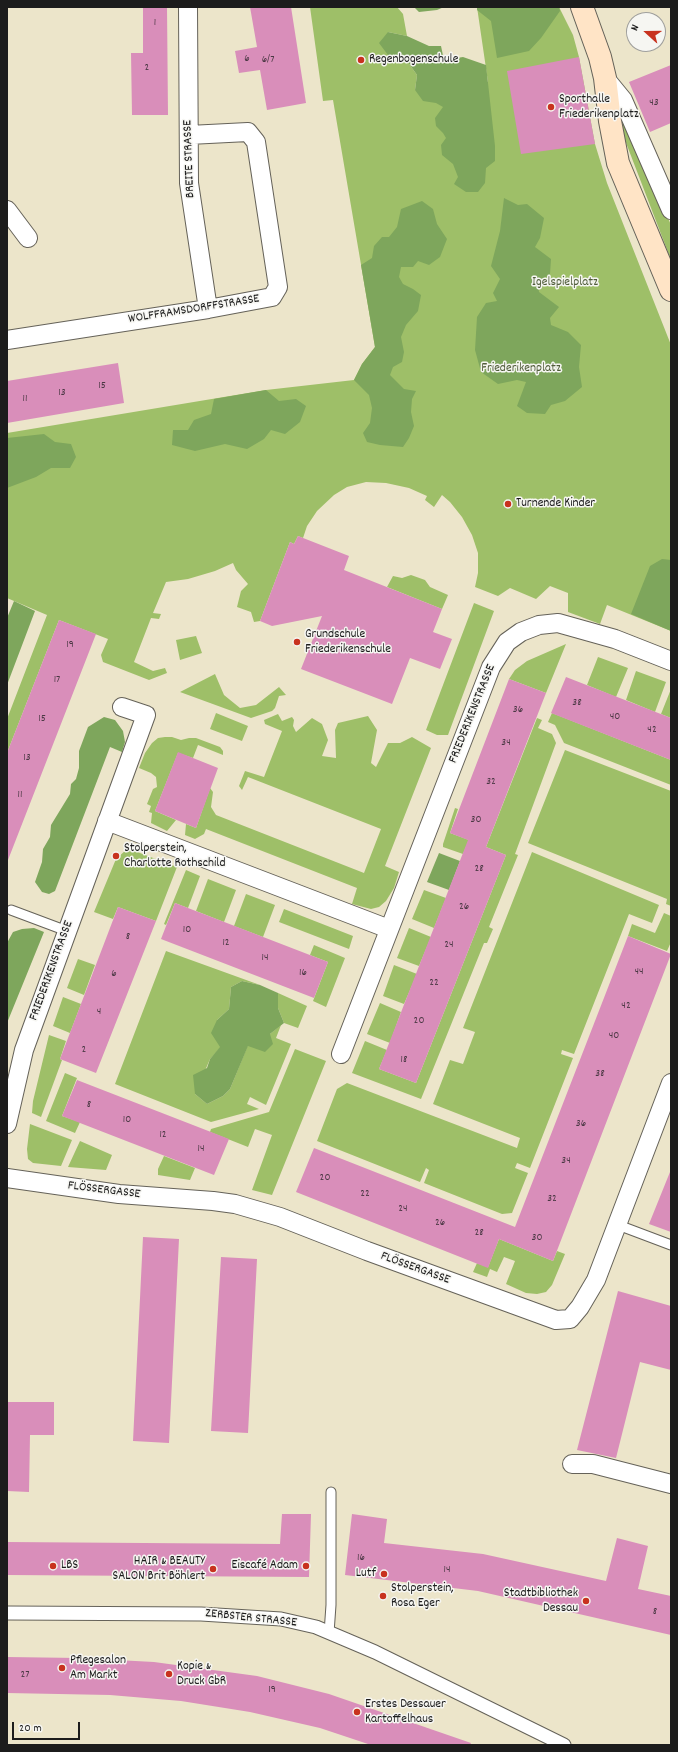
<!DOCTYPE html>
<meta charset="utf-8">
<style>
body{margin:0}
#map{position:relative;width:678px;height:1752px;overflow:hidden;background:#ece5ca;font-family:Dekko,sans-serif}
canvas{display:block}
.frame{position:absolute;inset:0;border:8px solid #1c1c1c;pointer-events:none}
.north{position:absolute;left:626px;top:12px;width:40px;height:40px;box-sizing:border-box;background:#f6f6f2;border:1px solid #9f9f9c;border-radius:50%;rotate:291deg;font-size:11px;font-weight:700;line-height:16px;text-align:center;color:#1c1c1c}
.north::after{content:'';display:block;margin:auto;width:14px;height:18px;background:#c8321e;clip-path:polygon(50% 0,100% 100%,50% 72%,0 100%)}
.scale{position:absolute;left:12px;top:1722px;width:68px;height:18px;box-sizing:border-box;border:2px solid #1c1c1c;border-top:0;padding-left:5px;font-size:12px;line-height:14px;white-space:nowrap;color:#1c1c1c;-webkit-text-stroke:3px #f6f6f2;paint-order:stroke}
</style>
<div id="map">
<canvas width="678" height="1752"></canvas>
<div class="frame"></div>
<div class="north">N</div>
<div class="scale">20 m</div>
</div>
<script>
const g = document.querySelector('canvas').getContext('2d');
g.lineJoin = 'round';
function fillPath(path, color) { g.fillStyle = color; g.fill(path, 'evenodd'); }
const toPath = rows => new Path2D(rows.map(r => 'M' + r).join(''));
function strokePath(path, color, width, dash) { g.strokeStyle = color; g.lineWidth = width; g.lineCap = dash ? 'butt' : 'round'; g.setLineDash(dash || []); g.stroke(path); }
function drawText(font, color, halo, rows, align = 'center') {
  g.font = font + ' Dekko,sans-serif'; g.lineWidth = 3; g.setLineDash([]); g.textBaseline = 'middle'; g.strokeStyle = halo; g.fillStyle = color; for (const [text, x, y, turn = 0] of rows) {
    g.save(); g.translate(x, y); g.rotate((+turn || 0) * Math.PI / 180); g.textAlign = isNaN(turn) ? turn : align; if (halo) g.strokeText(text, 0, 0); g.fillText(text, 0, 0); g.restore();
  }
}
fillPath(toPath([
 [310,7,397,7,403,14,407,36,388,32,388,55,407,61,417,75,415,90,488,82,477,7,559,7,573,35,579,57,595,144,607,183,671,345,671,631,607,605,600,624,568,612,568,593,550,586,536,599,510,588,498,596,475,587,478,573,478,553,472,535,462,517,450,502,442,495,434,507,425,500,427,496,409,488,386,483,366,482,347,487,334,495,317,511,307,526,303,538,298,536,294,544,290,542,260,621,254,622,251,612,237,607,241,591,248,584,236,570,233,563,215,571,188,579,166,582,153,613,161,614,159,619,151,618,134,662,153,671,165,668,167,673,149,680,103,662,101,655,108,639,59,620,7,753,7,719,47,615,7,598,7,433,266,390,354,380,362,364,375,347,333,100,323,101],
 [624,115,671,225,671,260,623,135,622,124],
 [411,575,425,580,430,587,448,595,442,609,387,587,393,576,402,578],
 [474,603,494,611,448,735,437,735,426,730],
 [196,636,202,653,180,660,176,640],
 [566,644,546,693,509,679,515,670,527,661],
 [598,657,628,668,616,697,587,685],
 [636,671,666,682,655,712,626,700],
 [215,674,224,695,240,708,256,705,279,687,286,695,279,696,275,708,272,711,251,718,180,692],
 [671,689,671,718,661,714],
 [216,713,248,726,242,741,210,729],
 [552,713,671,760,671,785,564,743,555,725,548,722],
 [278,714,282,721,292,717,294,720,293,726,296,732,312,718,322,724,328,740,322,756,336,758,335,730,338,723,368,716,377,730,371,763,376,767,388,743,400,743,412,737,431,748,385,866,399,872,394,888,386,901,379,907,371,909,352,904,357,888,206,829,204,834,195,839,185,835,186,824,196,828,210,788,213,792,211,807,216,815,364,873,381,829,248,777,242,790,239,786,245,771,264,777,282,731,265,724,264,720],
 [537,718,542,720,538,728,552,734,556,743,515,854,518,855,489,927,493,929,487,943,484,943,421,1099,352,1073,365,1041,387,1050,379,1069,416,1083,506,855,486,847],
 [165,737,172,737,181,740,189,738,196,738,220,747,223,751,223,755,198,745,193,758,178,753,155,811,176,820,167,831,151,823,152,813,149,812,151,806,147,804,153,789,157,787,156,777,151,773,139,768,145,753,152,743,158,738],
 [565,750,671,791,671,906,666,904,667,899,528,843],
 [455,808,458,809,450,833,469,840,463,854,443,847,443,844],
 [126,850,132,850,177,867,156,921,118,907,113,919,94,912,116,859],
 [532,852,659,905,652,923,629,914,574,1054,562,1050,561,1054,573,1058,530,1168,517,1163,515,1168,528,1173,512,1213,502,1214,424,1183,429,1170,426,1168,420,1182,317,1141,337,1089,347,1083,517,1148,520,1138,433,1104,450,1060,463,1064,475,1032,463,1028],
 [186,870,200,876,188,908,175,903,166,925,164,924],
 [208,879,236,890,224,922,196,911],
 [424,890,446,898,434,928,412,919],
 [246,894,275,905,263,937,234,926],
 [284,909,353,936,349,949,279,922],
 [664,913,671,916,671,942,667,951,628,936,632,924,655,933],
 [409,928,431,937,419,966,397,958],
 [314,945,345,958,326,1007,313,1001,328,962,310,955],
 [166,951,260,985,242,981,231,987,229,1009,217,1020,221,1047,210,1059,195,1094,207,1104,223,1096,230,1089,248,1045,270,1034,281,1025,276,1038,291,1044,266,1105,250,1097,247,1104,259,1109,211,1122,115,1084],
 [78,959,95,965,84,995,67,988],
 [394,965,417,974,404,1004,383,996],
 [278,993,307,1006,298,1028,284,1023,278,1008],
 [63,997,81,1004,70,1033,53,1026],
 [380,1003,401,1012,390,1043,367,1034],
 [49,1035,66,1041,60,1059,62,1060,41,1117,32,1113,33,1101],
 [295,1049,326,1061,272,1195,252,1190,272,1135,255,1129,248,1147,210,1132,211,1129,269,1112],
 [65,1073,77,1078,62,1116,80,1122,75,1133,46,1121],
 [30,1124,72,1140,61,1166,33,1163,28,1159,27,1149],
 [80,1141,112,1155,106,1170,68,1167],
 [164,1156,195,1168,190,1180,158,1175,158,1169],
 [499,1239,553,1261,557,1251,565,1254,552,1285,546,1292,537,1294,526,1293,506,1284,515,1261,504,1257,497,1272,490,1269,487,1277,473,1272,477,1263,488,1267]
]), '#9ebf68');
fillPath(toPath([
 [414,7,444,7,437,10,419,12],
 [477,7,559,7,560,11,541,38,529,51,497,58,491,21,477,10],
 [388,32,407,36,429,46,441,46,444,60,463,57,486,65,495,146,495,161,486,168,485,183,478,192,466,192,454,184,458,177,453,164,442,155,441,145,446,138,443,133,436,126,435,118,443,107,436,103,423,101,415,90,417,75,407,61,388,55,379,43],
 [504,198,518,205,527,204,544,218,540,238,535,247,551,259,550,274,538,283,539,292,559,307,550,318,551,325,568,332,581,345,579,367,582,387,565,401,551,405,545,414,527,413,517,406,526,382,517,380,498,384,481,372,475,350,477,317,486,303,497,301,493,293,500,279,491,266,500,231],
 [422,201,433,209,437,224,447,239,440,257,429,265,418,261,413,267,401,267,399,277,403,284,413,289,421,295,418,311,406,325,401,337,404,352,402,362,393,367,390,375,404,389,416,391,412,399,411,412,414,426,409,438,403,447,380,445,367,442,363,433,370,423,372,408,369,395,354,380,362,364,375,347,361,265,372,258,374,246,382,237,389,237,397,227,401,209],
 [266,390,279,401,296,399,306,406,300,422,285,434,271,430,264,439,247,449,225,444,195,451,172,445,173,430,188,430,194,420,211,414,214,399],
 [44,434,55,442,71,444,76,457,70,468,51,468,36,477,7,488,7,438],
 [662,559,671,560,671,631,631,614,650,566],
 [14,601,35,611,7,685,7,618],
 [104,717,115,720,123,731,125,742,122,752,110,747,55,891,49,894,42,892,35,882,42,862,43,849,50,837,51,825,70,794,71,784,76,779,79,768,79,751,88,727],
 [439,853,460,861,449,890,427,882],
 [34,928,44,932,7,1023,7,943,13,932,22,929],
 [242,981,260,985,278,993,278,1008,284,1023,270,1034,273,1044,265,1052,248,1046,230,1089,223,1096,207,1104,195,1094,193,1075,207,1068,210,1059,220,1047,211,1033,217,1020,229,1009,231,987]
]), '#7ea65c');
fillPath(toPath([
 [143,7,167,7,168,115,132,115,131,53,143,53],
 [250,7,291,7,306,103,267,110,260,70,239,73,235,51,257,47],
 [579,57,595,144,521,154,507,71],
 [671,65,671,123,650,132,629,82],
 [118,363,124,403,7,423,7,381],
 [298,536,349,556,344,570,442,609,433,632,452,639,440,669,410,658,392,704,301,669,322,616,272,626,260,621,290,542,294,544],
 [59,620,96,634,8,860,7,860,7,753],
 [566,677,671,718,671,760,551,713],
 [509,679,546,693,486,847,506,855,416,1083,379,1069,468,840,450,833],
 [178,752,218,768,196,828,155,811],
 [175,903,328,962,314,998,161,939],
 [118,907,156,921,96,1073,60,1059],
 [628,936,671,954,553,1261,499,1239,488,1268,296,1192,314,1148,515,1227],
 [77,1080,229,1139,214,1175,62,1116],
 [670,1172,671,1172,671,1232,649,1224],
 [143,1237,179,1239,169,1443,133,1441],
 [221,1257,257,1259,248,1433,211,1431],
 [618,1291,671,1306,671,1370,640,1362,616,1458,577,1450],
 [7,1402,54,1402,54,1435,30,1435,29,1492,7,1491],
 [282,1514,311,1514,309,1577,7,1575,7,1542,280,1544],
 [352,1514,387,1519,384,1543,483,1554,606,1581,617,1538,648,1546,638,1589,671,1596,671,1635,478,1591,345,1575],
 [7,1657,79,1658,154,1662,257,1676,329,1694,471,1743,470,1745,371,1745,320,1728,250,1712,181,1701,110,1695,7,1693]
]), '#d98eba');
const service = toPath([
 [11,910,67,931],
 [618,1225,671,1245],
 [329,1633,331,1605,331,1492]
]);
const pedestrian = toPath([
 [7,1613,201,1614,281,1619,316,1627,375,1652,564,1745]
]);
const minor = toPath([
 [188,7,189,183,208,309],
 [605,78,623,100,671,210],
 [7,210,28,238],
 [7,340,208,309,272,297,278,287,256,142,248,132,189,135],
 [107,821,389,929],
 [341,1054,491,667,507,642,521,632,539,625,558,623,615,639,671,661],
 [7,1124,24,1050,146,715,122,707],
 [7,1178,119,1194,213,1201,235,1204,280,1217,367,1251,556,1320,570,1319,580,1307,596,1280,671,1083],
 [572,1464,593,1464,671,1484]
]);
const secondary = toPath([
 [582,7,600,57,605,78,610,121,618,163,671,290]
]);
strokePath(service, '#656259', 11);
strokePath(pedestrian, '#656259', 15);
strokePath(minor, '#656259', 20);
strokePath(secondary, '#656259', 24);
strokePath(service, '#fff', 9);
strokePath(pedestrian, '#fff', 13);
strokePath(minor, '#fff', 18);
strokePath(secondary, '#ffe4c6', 22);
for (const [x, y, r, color] of [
 [361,60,4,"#c8321e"],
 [551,107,4,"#c8321e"],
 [508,504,4,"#c8321e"],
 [297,642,4,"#c8321e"],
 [116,856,4,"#c8321e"],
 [53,1566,4,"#c8321e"],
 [306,1566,4,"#c8321e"],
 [213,1569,4,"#c8321e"],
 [384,1574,4,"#c8321e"],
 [383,1596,4,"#c8321e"],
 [586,1601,4,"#c8321e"],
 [62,1668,4,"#c8321e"],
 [169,1674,4,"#c8321e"],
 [357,1712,4,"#c8321e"]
]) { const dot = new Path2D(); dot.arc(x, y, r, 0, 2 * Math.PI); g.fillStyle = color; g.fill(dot); strokePath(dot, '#f6f6f2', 1.5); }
drawText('11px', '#4b3844', null, [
 ["1",155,23],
 ["6",247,59],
 ["6/7",268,60],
 ["2",147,68],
 ["43",654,103],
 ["15",102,386],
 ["13",62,393],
 ["11",25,399],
 ["19",70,645],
 ["17",57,680],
 ["38",577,703],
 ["36",518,710],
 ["40",615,717],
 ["15",42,719],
 ["42",652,730],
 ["34",506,743],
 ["13",27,758],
 ["32",491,782],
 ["11",20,795],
 ["30",476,820],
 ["28",479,869],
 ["26",464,907],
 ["10",187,930],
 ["8",128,937],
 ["12",226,943],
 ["24",449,945],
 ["14",265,958],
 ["44",639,972],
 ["16",303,973],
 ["6",114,974],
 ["22",434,983],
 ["42",626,1006],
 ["4",99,1012],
 ["20",419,1021],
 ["40",614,1036],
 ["2",84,1050],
 ["18",404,1060],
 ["38",600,1074],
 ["8",89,1105],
 ["10",127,1120],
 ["36",581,1124],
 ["12",163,1135],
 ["14",201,1149],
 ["34",566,1161],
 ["20",325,1178],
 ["22",365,1194],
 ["32",552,1199],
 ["24",403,1209],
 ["26",440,1223],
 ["28",479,1233],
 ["30",537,1238],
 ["16",361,1558],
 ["14",447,1570],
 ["8",655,1612],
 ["27",25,1675],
 ["19",272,1690]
]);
drawText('13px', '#1c1c1c', '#f6f6f2', [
 ["Regenbogenschule",369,60],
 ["Sporthalle",559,100],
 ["Friederikenplatz",559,115],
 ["Turnende Kinder",516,504],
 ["Grundschule",305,635],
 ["Friederikenschule",305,650],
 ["Stolperstein,",124,849],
 ["Charlotte Rothschild",124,864],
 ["HAIR & BEAUTY",205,1562,"right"],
 ["SALON Brit Böhlert",205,1577,"right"],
 ["LBS",61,1566],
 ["Eiscafé Adam",298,1566,"right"],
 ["Lutf",376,1574,"right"],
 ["Stolperstein,",391,1589],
 ["Rosa Eger",391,1604],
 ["Stadtbibliothek",578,1594,"right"],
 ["Dessau",578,1609,"right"],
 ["Pflegesalon",70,1661],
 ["Am Markt",70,1676],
 ["Kopie &",177,1667],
 ["Druck GbR",177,1682],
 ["Erstes Dessauer",365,1705],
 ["Kartoffelhaus",365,1720]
], 'left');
drawText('13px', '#1c1c1c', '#f6f6f2', [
 ["BREITE STRASSE",190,159,-92],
 ["WOLFFRAMSDORFFSTRASSE",194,310,-9],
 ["FRIEDERIKENSTRASSE",473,714,-68],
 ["FRIEDERIKENSTRASSE",52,971,-70],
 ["FLÖSSERGASSE",104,1191,7],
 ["FLÖSSERGASSE",415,1269,20],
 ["ZERBSTER STRASSE",251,1619,6]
]);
drawText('13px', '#505d3a', '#f6f6f2', [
 ["Igelspielplatz",565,283],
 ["Friederikenplatz",521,369]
]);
</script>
